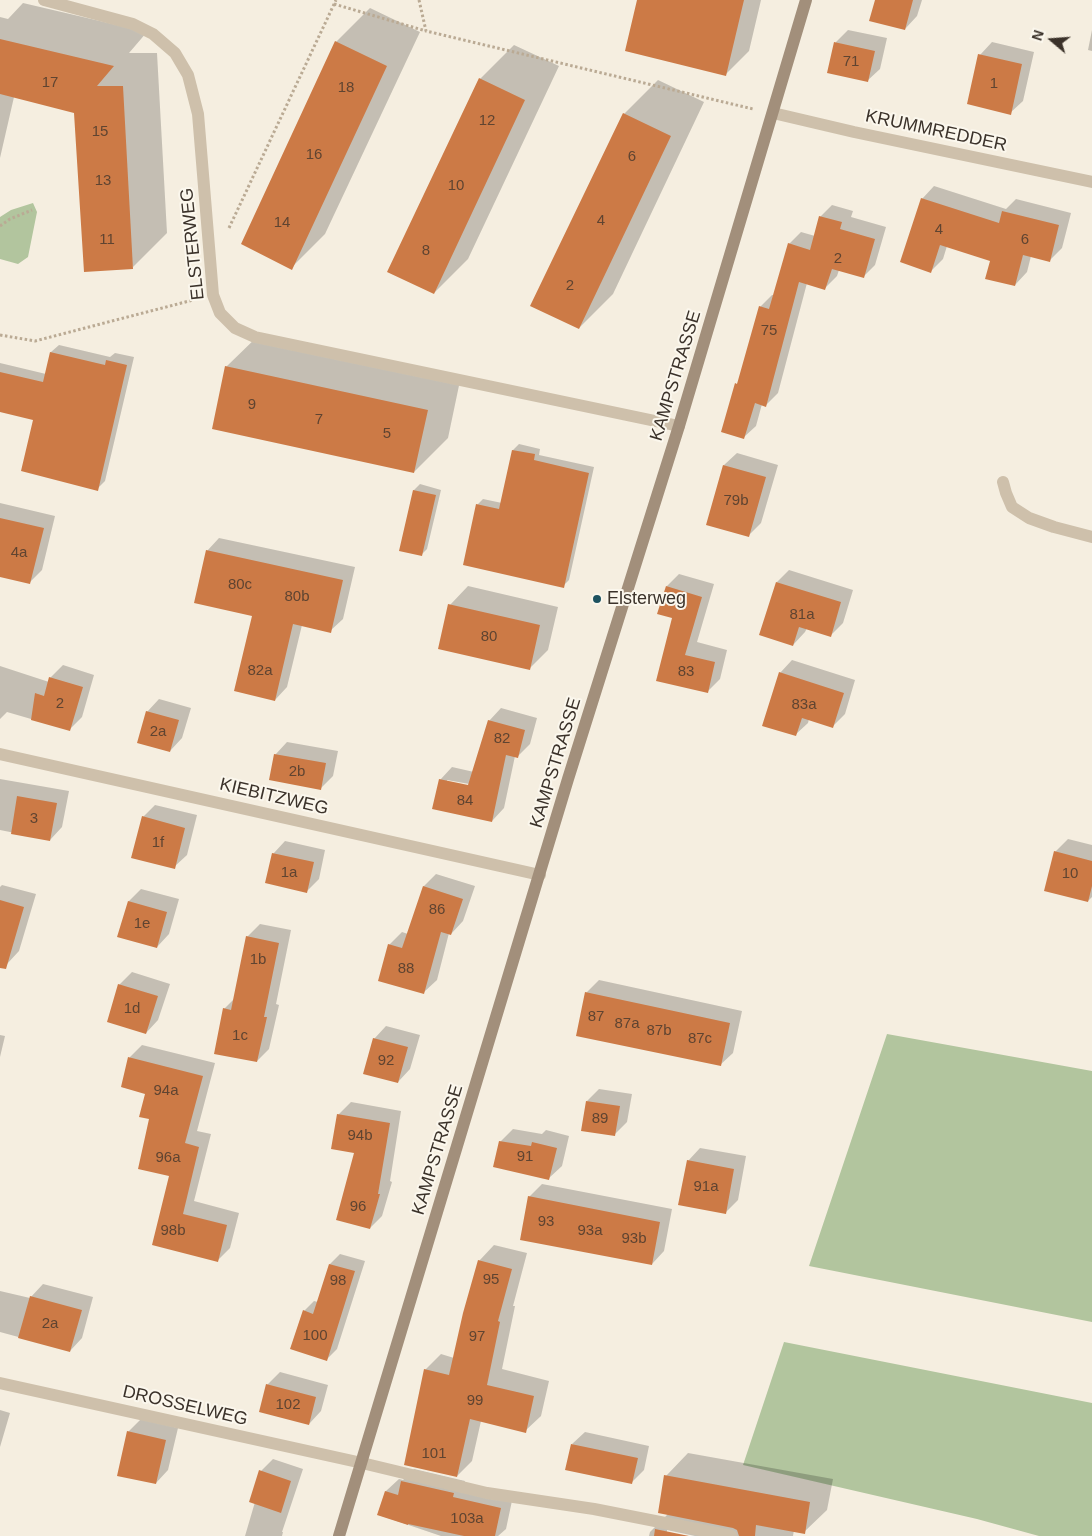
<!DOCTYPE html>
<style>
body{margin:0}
#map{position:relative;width:1092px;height:1536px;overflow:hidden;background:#f5eee0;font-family:Arial,sans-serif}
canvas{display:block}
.north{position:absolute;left:1027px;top:15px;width:50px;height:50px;-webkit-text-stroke:4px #fbf7ed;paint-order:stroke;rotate:288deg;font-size:14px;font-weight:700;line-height:20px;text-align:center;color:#3b322a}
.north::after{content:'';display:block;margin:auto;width:18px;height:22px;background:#3b322a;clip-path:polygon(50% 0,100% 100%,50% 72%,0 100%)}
</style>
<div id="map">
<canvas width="1092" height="1536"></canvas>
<div class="north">N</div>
</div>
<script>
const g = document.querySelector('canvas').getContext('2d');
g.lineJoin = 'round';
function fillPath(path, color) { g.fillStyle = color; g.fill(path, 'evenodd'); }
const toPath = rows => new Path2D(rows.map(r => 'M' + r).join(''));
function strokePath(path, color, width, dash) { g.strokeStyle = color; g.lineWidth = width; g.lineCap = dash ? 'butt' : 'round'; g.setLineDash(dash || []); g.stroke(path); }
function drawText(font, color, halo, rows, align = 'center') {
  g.font = font + ' Arial,sans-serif'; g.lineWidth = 4; g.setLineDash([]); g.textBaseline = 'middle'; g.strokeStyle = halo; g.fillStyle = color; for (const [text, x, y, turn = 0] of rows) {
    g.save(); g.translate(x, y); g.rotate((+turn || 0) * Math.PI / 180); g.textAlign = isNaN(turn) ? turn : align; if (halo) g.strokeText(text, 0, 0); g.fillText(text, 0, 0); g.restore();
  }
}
fillPath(toPath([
 [33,203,37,212,28,257,18,264,0,259,0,217,11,210],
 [887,1034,1092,1071,1092,1322,809,1266],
 [784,1342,1092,1403,1092,1536,1039,1536,977,1519,743,1465]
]), '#b2c59e');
fillPath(toPath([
 [638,0,761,0,749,51,726,74],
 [876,0,922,0,917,16,905,29],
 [23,3,147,32,129,53,157,53,167,233,133,267,75,112,14,97,0,158,0,17,8,19],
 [370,8,420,32,325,234,291,268,336,42],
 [848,30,887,38,880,69,867,81,829,72,836,42],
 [1092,30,1092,51,1088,50],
 [992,42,1034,52,1023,101,1010,113,980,55],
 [514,45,559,66,468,259,434,293,480,79],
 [658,80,704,102,613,294,579,328,624,114],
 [934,186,1006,209,1016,199,1071,213,1062,248,1049,261,1031,256,1027,272,1015,285,991,260,947,246,943,259,931,271,922,199],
 [832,205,853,211,851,217,886,227,875,265,863,277,839,270,837,276,825,288,807,283,778,393,766,405,762,404,756,426,744,437,722,431,737,384,739,381,760,307,772,295,774,295,789,244,801,232,815,236,820,217],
 [261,333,461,376,448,438,414,472,226,367],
 [59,345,110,357,115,353,134,357,105,481,97,489,35,419,0,411,0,363,46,374,51,352],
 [519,444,540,449,539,455,594,467,569,580,563,586,477,505,483,499,502,503,513,450],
 [737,453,778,465,761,523,748,536,724,465],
 [420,484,441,490,427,549,421,555,414,490],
 [0,503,55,516,42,570,29,583,0,575],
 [219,538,355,567,343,619,330,631,302,625,287,687,275,700,254,615,207,551],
 [789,570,853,590,843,623,830,636,807,628,805,632,793,645,777,582],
 [679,574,714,584,697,642,727,650,720,679,707,692,658,680,673,618,667,586],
 [468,586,558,607,548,650,529,669,450,605],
 [792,660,855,680,845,714,833,726,809,719,808,723,795,735,780,673],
 [63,665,94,675,82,717,69,730,7,712,0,719,0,666,49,682,50,678],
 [159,699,191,708,182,738,170,751,147,712],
 [501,708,537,718,530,744,517,757,515,756,504,808,492,821,440,780,452,767,474,772,489,721],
 [447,780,475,785,474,788,447,782],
 [287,742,338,751,333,776,321,788,275,755],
 [0,779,69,791,62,827,50,840,0,830],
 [155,805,197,815,187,855,174,867,143,817],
 [1068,839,1092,845,1092,897,1088,901,1055,852],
 [285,841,325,850,319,879,307,891,273,854],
 [436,874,475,886,463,921,451,934,449,933,437,980,424,992,389,945,402,932,408,934,424,886],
 [2,885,36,894,19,951,7,964,0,962,0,887],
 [141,889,179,899,169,934,157,947,119,936,129,901],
 [260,924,291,930,276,1004,279,1005,269,1049,257,1061,224,1009,234,999,247,937],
 [132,972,170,984,158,1020,146,1033,119,985],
 [599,980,742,1011,733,1053,720,1065,586,993],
 [386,1026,420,1035,410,1069,398,1082,374,1039],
 [0,1035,5,1036,0,1057],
 [142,1045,215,1063,197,1131,211,1134,194,1201,239,1213,230,1248,218,1260,154,1244,171,1175,150,1118,146,1093,122,1087,130,1057],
 [599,1089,632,1094,627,1122,614,1135,587,1101],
 [351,1102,401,1111,390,1181,392,1182,382,1216,370,1228,356,1152,338,1115],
 [513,1129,542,1134,546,1130,569,1136,562,1166,549,1178,500,1142],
 [700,1148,746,1156,738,1200,725,1213,688,1161],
 [542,1184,672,1209,664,1251,652,1264,529,1197],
 [494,1245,527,1253,513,1306,515,1306,502,1369,549,1381,541,1416,525,1431,481,1421,472,1461,457,1476,425,1370,441,1354,454,1358,479,1261],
 [340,1254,365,1261,337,1349,327,1359,304,1311,314,1301,318,1302,330,1264],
 [43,1284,93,1297,82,1338,70,1351,0,1332,0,1291,30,1298],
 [280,1372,328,1385,321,1411,309,1424,267,1385],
 [0,1410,10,1413,0,1447],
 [141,1419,178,1428,168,1470,156,1483,128,1432],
 [585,1432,649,1446,644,1470,631,1483,572,1444],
 [688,1453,833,1479,827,1510,804,1532,794,1530,793,1536,695,1536,667,1530,667,1533,682,1536,649,1536,650,1532,668,1514,666,1476],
 [273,1459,303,1469,282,1532,283,1532,282,1536,245,1536,255,1502,261,1471],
 [414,1469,465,1481,464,1485,513,1496,506,1529,498,1536,441,1536,379,1515,386,1491,399,1479,403,1480]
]), '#0003');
fillPath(toPath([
 [637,0,744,0,726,76,625,51],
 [875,0,913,0,905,30,869,21],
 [0,39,114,66,97,86,123,86,133,269,84,272,74,113,0,94],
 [335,41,387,66,292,270,241,244],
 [834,42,875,51,868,82,827,73],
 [978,54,1022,64,1011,115,967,104],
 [479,78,525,100,434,294,387,272],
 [623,113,671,136,579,329,530,306],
 [921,198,999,223,1002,211,1059,225,1050,262,1023,255,1015,286,985,279,990,261,940,245,931,273,900,262],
 [819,216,842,222,840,229,875,239,864,278,832,269,825,290,799,282,766,407,755,403,744,439,721,432,735,383,737,384,759,306,769,309,788,243,810,250],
 [50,352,105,365,106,360,127,365,98,491,21,471,33,420,0,412,0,372,43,382],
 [225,366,428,410,414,473,212,429],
 [512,450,535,454,534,460,589,473,564,588,463,565,476,504,499,509],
 [723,465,766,477,749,537,706,525],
 [413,490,436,495,422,556,399,551],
 [0,518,44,528,30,584,0,577],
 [206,550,343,580,331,633,293,624,275,701,234,691,252,616,194,603],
 [776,582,841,602,831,637,799,627,793,646,759,635],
 [666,586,702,597,685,655,715,662,708,693,656,681,672,618,657,614],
 [448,604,540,625,530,670,438,649],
 [779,672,844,693,833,728,802,718,796,736,762,726],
 [49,677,83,687,70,731,31,720,35,693,44,696],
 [146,711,179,720,170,752,137,743],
 [488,720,525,730,518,758,506,755,492,822,432,809,439,779,468,785],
 [274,754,326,763,321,790,269,780],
 [17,796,57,803,50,841,11,834],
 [142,816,185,828,175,869,131,858],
 [1054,851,1092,861,1092,886,1088,902,1044,891],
 [272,853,314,862,307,893,265,883],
 [423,886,463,899,451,935,441,932,424,994,378,981,388,944,402,948],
 [0,900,24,907,6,969,0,968],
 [128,901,167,912,157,948,117,937],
 [246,936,279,943,264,1017,267,1017,257,1062,214,1054,223,1008,231,1010],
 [118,984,158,996,146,1034,107,1022],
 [585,992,730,1023,721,1066,576,1036],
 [373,1038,408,1047,398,1083,363,1074],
 [128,1057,203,1076,185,1143,199,1147,183,1214,227,1225,218,1262,152,1245,169,1176,138,1169,149,1119,139,1117,145,1094,121,1087],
 [586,1101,620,1106,615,1136,581,1131],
 [337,1114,390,1123,378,1194,380,1194,370,1229,336,1220,354,1153,331,1149],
 [499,1141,531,1146,532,1142,557,1148,549,1180,493,1167],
 [687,1160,734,1169,726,1214,678,1205],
 [528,1196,660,1222,652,1265,520,1240],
 [478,1260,512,1269,498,1321,500,1322,487,1385,534,1396,526,1433,470,1419,457,1477,404,1465,424,1369,449,1375,463,1313],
 [329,1264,355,1271,327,1361,290,1349,303,1310,313,1314],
 [30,1296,82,1310,70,1352,18,1338],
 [266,1384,316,1397,309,1425,259,1412],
 [127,1431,166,1440,156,1484,117,1476],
 [571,1444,638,1458,632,1484,565,1470],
 [259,1470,291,1481,281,1513,249,1502],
 [664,1475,810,1502,805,1534,756,1525,755,1536,739,1536,737,1530,733,1528,658,1513],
 [401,1481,454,1493,453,1497,501,1508,495,1536,464,1536,408,1524,408,1525,377,1515,385,1491,398,1495],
 [655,1529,689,1536,654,1536]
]), '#cc7a46');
strokePath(toPath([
 [419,0,426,31,753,109],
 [334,4,426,31],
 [0,226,10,219,32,210],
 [229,228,336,0],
 [0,335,35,341,193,300]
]), '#baaa94', 3, [2.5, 2.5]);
strokePath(toPath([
 [1003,482,1006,493,1012,507,1029,518,1054,527,1092,537],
 [362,1463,487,1493,594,1509,731,1536]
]), '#cec0ab', 12);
strokePath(toPath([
 [44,0,133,24,153,34,175,53,188,75,198,114,213,295,220,313,235,328,255,337,679,426],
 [773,113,854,132,1092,182],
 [0,754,540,875],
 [0,1383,362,1463]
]), '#cec0ab', 12);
strokePath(toPath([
 [339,1536,568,779,679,426,806,0]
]), '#a28f7b', 12);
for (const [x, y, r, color] of [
 [597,599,5,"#1d5260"]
]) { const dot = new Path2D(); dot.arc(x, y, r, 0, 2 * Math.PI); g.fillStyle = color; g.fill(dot); strokePath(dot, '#fbf7ed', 2); }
drawText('15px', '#5f4431', null, [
 ["71",851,62],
 ["17",50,83],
 ["1",994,84],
 ["18",346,88],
 ["12",487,121],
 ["15",100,132],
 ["16",314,155],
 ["6",632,157],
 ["13",103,181],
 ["10",456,186],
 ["4",601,221],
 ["14",282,223],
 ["4",939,230],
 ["11",107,240],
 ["6",1025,240],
 ["8",426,251],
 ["2",838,259],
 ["2",570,286],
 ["75",769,331],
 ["9",252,405],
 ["7",319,420],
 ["5",387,434],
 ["79b",736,501],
 ["4a",19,553],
 ["80c",240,585],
 ["80b",297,597],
 ["81a",802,615],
 ["80",489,637],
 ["82a",260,671],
 ["83",686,672],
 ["2",60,704],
 ["83a",804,705],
 ["2a",158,732],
 ["82",502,739],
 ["2b",297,772],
 ["84",465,801],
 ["3",34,819],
 ["1f",158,843],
 ["1a",289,873],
 ["10",1070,874],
 ["86",437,910],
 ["1e",142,924],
 ["1b",258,960],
 ["88",406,969],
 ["1d",132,1009],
 ["87",596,1017],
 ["87a",627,1024],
 ["87b",659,1031],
 ["1c",240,1036],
 ["87c",700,1039],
 ["92",386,1061],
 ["94a",166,1091],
 ["89",600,1119],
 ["94b",360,1136],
 ["91",525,1157],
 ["96a",168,1158],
 ["91a",706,1187],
 ["96",358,1207],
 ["93",546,1222],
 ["98b",173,1231],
 ["93a",590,1231],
 ["93b",634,1239],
 ["95",491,1280],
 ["98",338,1281],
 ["2a",50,1324],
 ["100",315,1336],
 ["97",477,1337],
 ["99",475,1401],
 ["102",288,1405],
 ["101",434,1454],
 ["103a",467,1519]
]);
drawText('18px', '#3b322a', '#fbf7ed', [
 ["KRUMMREDDER",936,131,12],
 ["ELSTERWEG",193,244,-96],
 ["KAMPSTRASSE",676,376,-73],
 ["KAMPSTRASSE",556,763,-73],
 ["KIEBITZWEG",274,797,13],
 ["KAMPSTRASSE",438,1150,-73],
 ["DROSSELWEG",185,1406,13]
]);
drawText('18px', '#3b322a', '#fbf7ed', [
 ["Elsterweg",607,599]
], 'left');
</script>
